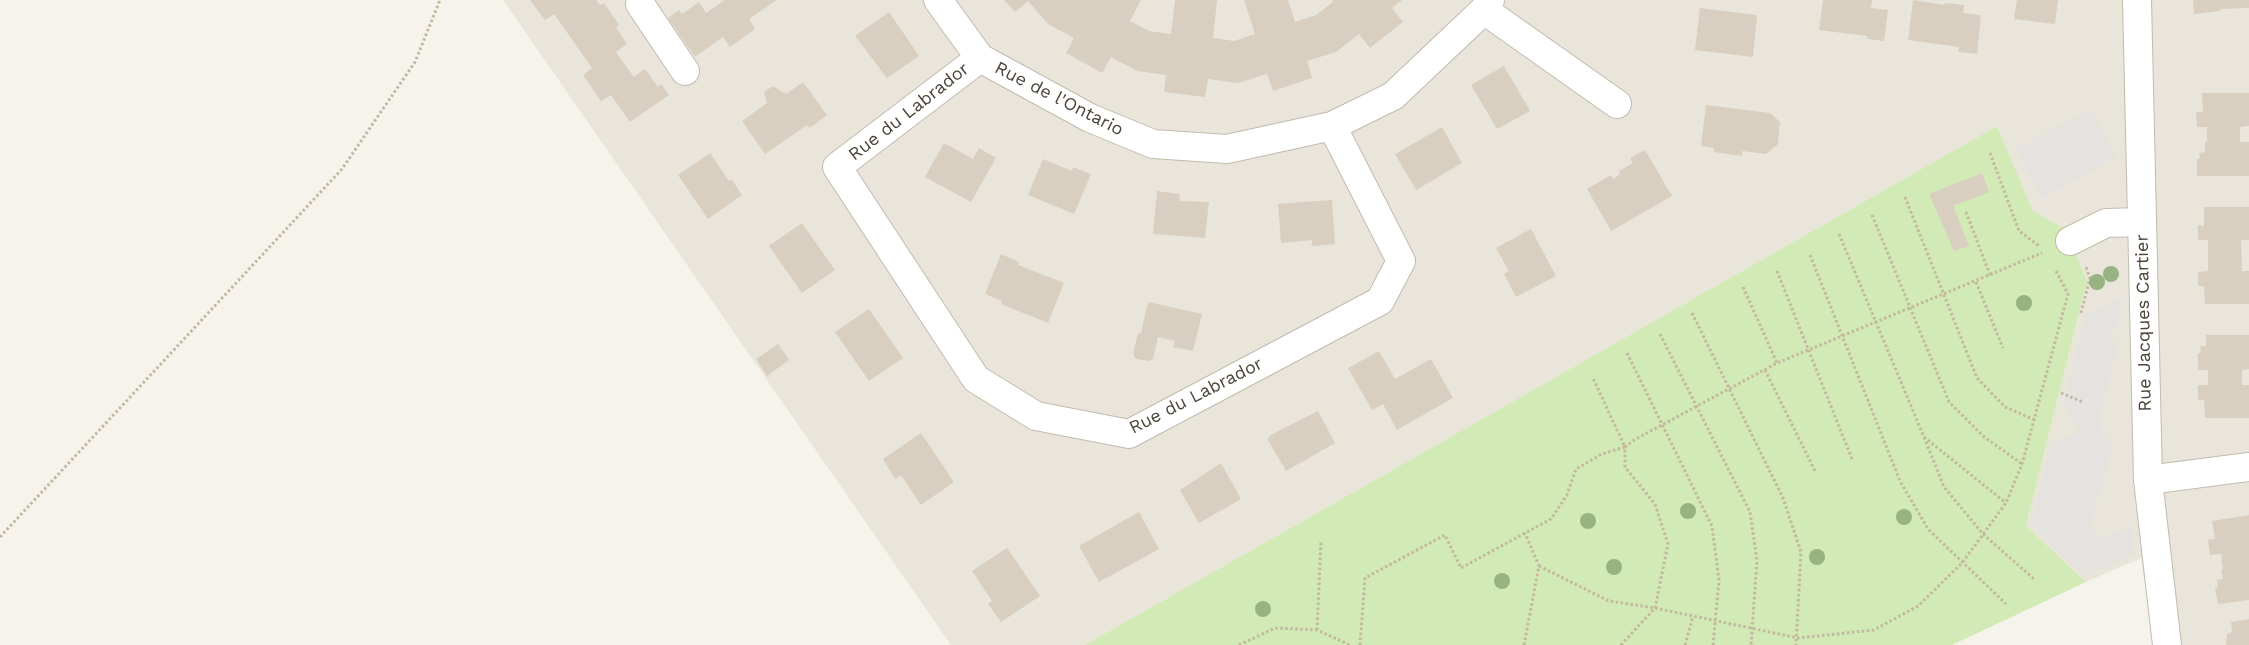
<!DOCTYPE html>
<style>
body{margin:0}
canvas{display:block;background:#f6f3ec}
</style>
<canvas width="2249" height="645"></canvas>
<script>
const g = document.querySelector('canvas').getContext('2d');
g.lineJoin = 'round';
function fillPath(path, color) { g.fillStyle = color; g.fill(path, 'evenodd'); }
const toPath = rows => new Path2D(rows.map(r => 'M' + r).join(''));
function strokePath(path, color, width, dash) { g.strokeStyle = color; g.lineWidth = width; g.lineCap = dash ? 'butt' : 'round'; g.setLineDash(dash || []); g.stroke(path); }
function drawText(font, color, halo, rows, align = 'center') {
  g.font = font + ' "Work Sans",sans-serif'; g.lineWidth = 5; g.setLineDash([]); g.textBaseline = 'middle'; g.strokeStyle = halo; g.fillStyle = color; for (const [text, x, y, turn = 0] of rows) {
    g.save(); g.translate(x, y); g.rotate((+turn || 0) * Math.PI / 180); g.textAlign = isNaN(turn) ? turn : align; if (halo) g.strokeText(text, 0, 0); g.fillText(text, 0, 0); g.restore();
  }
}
fillPath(toPath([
 [503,0,2249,0,2249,645,2155,645,2141,558,2086,582,2026,526,2087,281,2065,229,2033,211,1997,126,1085,645,951,645]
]), '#eae5da');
fillPath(toPath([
 [1997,126,2033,211,2065,229,2087,281,2026,526,2086,582,1952,645,1085,645]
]), '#d2eab5');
fillPath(toPath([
 [2090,109,2117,157,2042,199,2015,149],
 [2121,297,2122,312,2111,338,2118,343,2098,423,2112,446,2091,526,2102,537,2129,527,2135,554,2085,577,2031,525,2051,443,2075,435,2078,428,2064,402,2086,314]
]), '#e5e3e0');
fillPath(toPath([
 [530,0,596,0,600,5,604,3,619,25,616,27,627,44,616,52,625,65,634,77,645,69,658,87,661,84,669,95,630,122,611,95,601,101,583,75,592,68,554,14,545,20],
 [725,0,777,0,749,19,755,29,730,47,723,37,695,57,668,18,679,10,682,14,699,2,706,13],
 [1004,0,1141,0,1130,21,1149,31,1171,34,1175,0,1217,0,1213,38,1234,41,1255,34,1244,0,1288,0,1295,22,1316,15,1333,2,1332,0,1402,0,1392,8,1403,22,1370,48,1359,34,1336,52,1307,61,1312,78,1273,91,1267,74,1238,83,1208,79,1205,97,1164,92,1166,75,1137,71,1111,57,1102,73,1066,53,1074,38,1048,24,1028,1,1015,12],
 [1823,0,1872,0,1871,8,1888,10,1884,41,1867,39,1867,36,1819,30],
 [1913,0,1944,5,1945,3,1964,5,1963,13,1981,15,1977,54,1958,52,1959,47,1908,40],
 [2017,0,2058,0,2055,24,2014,19],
 [2193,0,2249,0,2249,8,2220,9,2220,11,2194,14],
 [1700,8,1757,15,1753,57,1695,50],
 [889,12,919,56,887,78,855,36],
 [1504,66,1530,111,1497,129,1471,85],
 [803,82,827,115,810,128,807,125,765,154,742,121,767,103,764,92,773,86,786,94],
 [2202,93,2249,93,2249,126,2240,127,2240,142,2249,142,2249,176,2197,176,2197,159,2200,159,2199,153,2205,152,2205,142,2207,142,2207,127,2197,127,2196,112,2203,112],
 [1706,105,1770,113,1780,122,1778,144,1766,154,1742,151,1742,156,1714,152,1714,148,1701,146],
 [1442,127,1462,163,1416,190,1395,154],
 [944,143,973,159,979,148,996,158,971,202,925,177],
 [1645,150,1672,196,1611,231,1587,189,1611,175,1613,179,1620,174,1619,171,1633,163,1630,158],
 [710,153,729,181,732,180,742,195,708,219,678,175],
 [1043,159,1072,171,1073,167,1091,174,1074,214,1028,195],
 [1982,173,1989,192,1953,206,1969,246,1954,251,1929,194],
 [1157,191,1180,194,1179,201,1209,202,1205,238,1153,234],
 [1332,200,1335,244,1312,246,1312,240,1281,243,1278,204],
 [2204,207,2249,207,2249,240,2241,240,2242,271,2249,271,2249,304,2205,304,2204,286,2198,286,2198,272,2208,271,2208,240,2198,240,2198,225,2204,226],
 [802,223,835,270,802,293,769,246],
 [1531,229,1556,276,1516,297,1504,274,1509,271,1496,248],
 [1001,254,1019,262,1018,265,1064,283,1048,323,1001,304,1002,301,985,294],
 [1148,302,1202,314,1193,351,1173,347,1175,341,1158,337,1153,359,1148,361,1136,359,1133,354,1138,333,1141,333],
 [869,309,903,358,869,381,835,332],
 [2206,335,2249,335,2249,369,2242,370,2242,385,2249,385,2249,418,2205,418,2204,400,2198,400,2198,385,2208,385,2208,370,2198,370,2198,353,2201,353,2200,346,2206,346],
 [778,344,789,360,767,376,756,359],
 [1379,351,1395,379,1431,359,1453,398,1397,430,1383,404,1372,410,1348,368],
 [1318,411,1335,443,1286,471,1268,440,1269,436],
 [921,433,954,482,921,505,901,475,895,479,883,459],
 [1221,463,1241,499,1199,523,1180,490],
 [1139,512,1159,549,1099,582,1079,546],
 [2249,515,2249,600,2218,604,2215,588,2218,587,2217,580,2223,579,2221,569,2223,569,2221,554,2210,555,2208,540,2215,539,2212,521],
 [1007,548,1040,596,1001,622,988,604,992,601,972,571],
 [2249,619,2249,645,2226,645,2227,634,2232,632,2231,622]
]), '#d8cfc1');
const minor = toPath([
 [938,0,980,58,1090,118,1153,144,1227,149,1332,126,1393,96,1484,10,1490,0],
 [2137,0,2148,480,2167,645],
 [640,4,685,71],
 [1484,10,1617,104],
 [980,58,837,167,976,379,1036,416,1129,434,1380,301,1401,261,1332,126],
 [2070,241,2106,223,2142,222],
 [2148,480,2249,467]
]);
strokePath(minor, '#c2bbae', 30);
strokePath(toPath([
 [1990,153,2019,231,2039,246],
 [1905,197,1977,378,2005,407,2035,420],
 [1966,212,1990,275],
 [1872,215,1949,402,1983,436,2022,464],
 [1839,234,1924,437,2006,503],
 [1810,255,1900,481,1928,529,2006,604],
 [1777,271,1852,459],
 [1976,282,2003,348],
 [1743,287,1777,363],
 [1692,313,1783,498,1801,552,1796,645],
 [2081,313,2090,278,2086,267],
 [1660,334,1750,512,1757,560,1751,645],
 [1627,353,1712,526,1719,580,1713,645],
 [1765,370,1816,473],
 [2061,393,2083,402],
 [1924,437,1944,487,1983,534,2034,579],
 [0,537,342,169,415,62,440,0],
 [1539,566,1609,601,1655,608,1798,638,1874,630,1918,606,1962,563,2006,503,2022,464,2068,294,2055,269],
 [1317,630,1321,542],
 [1239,645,1275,628,1317,630,1350,645],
 [1360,645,1365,578,1445,535,1461,568,1551,519,1567,495,1576,469,1602,454,1625,447,1593,378],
 [1524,645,1539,566,1525,533],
 [1621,645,1655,608,1668,544,1655,504,1625,467,1625,447,1634,440,1777,363,2042,253],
 [1685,645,1693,616]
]), '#c4b79f', 3, [2.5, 2.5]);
strokePath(minor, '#fff', 28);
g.fillStyle = '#97b381';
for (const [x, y] of [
 [2111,274],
 [2097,282],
 [2024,303],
 [1688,511],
 [1904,517],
 [1588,521],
 [1817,557],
 [1614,567],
 [1502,581],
 [1263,609]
]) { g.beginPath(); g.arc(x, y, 8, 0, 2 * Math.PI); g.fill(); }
drawText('18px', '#4b4439', '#fff', [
 ["Rue de l'Ontario",1059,99,27],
 ["Rue du Labrador",909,112,-38],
 ["Rue Jacques Cartier",2144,323,-91],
 ["Rue du Labrador",1196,396,-27]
]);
</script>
